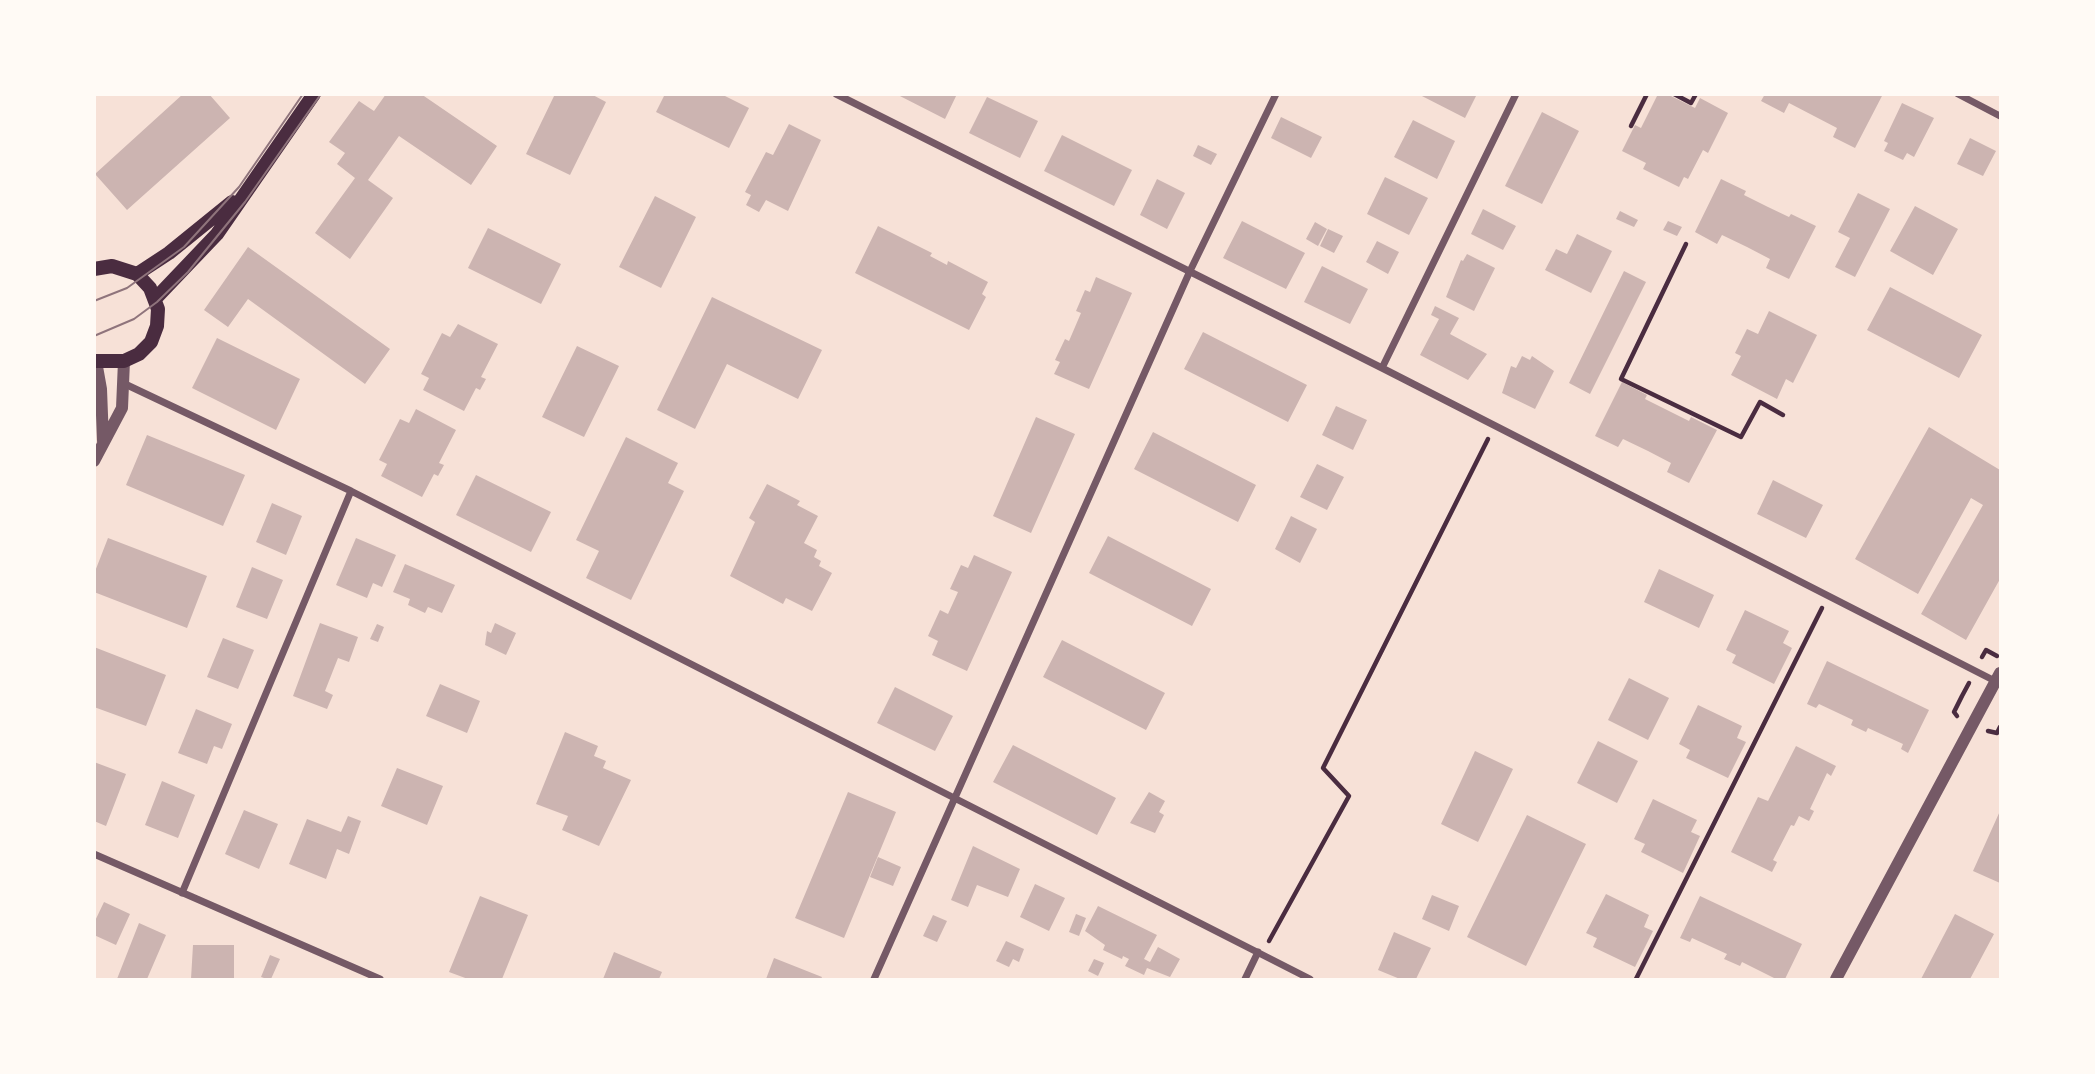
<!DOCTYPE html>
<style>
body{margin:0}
#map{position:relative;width:2095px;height:1074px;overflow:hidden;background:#f7e1d7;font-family:"DejaVu Sans",sans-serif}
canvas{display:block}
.frame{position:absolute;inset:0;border:96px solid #fffaf5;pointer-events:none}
</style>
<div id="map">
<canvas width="2095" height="1074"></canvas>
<div class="frame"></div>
</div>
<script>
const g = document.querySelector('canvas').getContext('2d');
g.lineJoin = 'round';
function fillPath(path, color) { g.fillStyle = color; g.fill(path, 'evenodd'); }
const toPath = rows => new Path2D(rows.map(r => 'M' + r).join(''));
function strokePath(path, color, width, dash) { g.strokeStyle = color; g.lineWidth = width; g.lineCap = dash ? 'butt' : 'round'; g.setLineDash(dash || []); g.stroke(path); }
fillPath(toPath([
 [183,94,209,94,230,118,127,210,95,174],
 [386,94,421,94,497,146,471,185,399,136,368,180,393,198,350,259,315,233,355,178,337,164,345,153,329,142,359,101,374,111],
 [555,94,591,94,606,102,570,175,526,154],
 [665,94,721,94,749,108,729,148,656,112],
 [896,94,957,94,945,119],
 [1418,94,1477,94,1465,118],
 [1658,94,1667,94,1695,108,1700,98,1728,113,1708,153,1703,150,1688,179,1684,177,1679,187,1643,169,1646,163,1622,151,1635,125,1641,128],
 [1765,94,1883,94,1855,148,1833,137,1837,128,1789,103,1784,113,1761,101],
 [987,97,1038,121,1020,158,969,133],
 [1902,103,1934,118,1914,157,1907,153,1903,160,1884,151,1888,143,1884,141],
 [1542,112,1579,131,1542,204,1505,186],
 [1281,117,1322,137,1311,158,1271,138],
 [1413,120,1455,141,1437,179,1394,157],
 [789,124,821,140,788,211,766,200,759,212,746,205,751,195,745,192,766,152,773,155],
 [1062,135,1132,170,1114,206,1044,171],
 [1970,138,1996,151,1983,176,1957,164],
 [1198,145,1217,154,1211,165,1193,156],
 [1385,177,1428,198,1409,235,1367,214],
 [1157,179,1185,193,1167,229,1140,215],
 [1721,179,1746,191,1744,195,1768,207,1789,217,1791,214,1816,226,1789,279,1766,268,1770,259,1747,247,1722,235,1717,244,1695,232],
 [1858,193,1890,209,1855,277,1835,267,1850,238,1838,232],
 [655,196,696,217,661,288,619,267],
 [1915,206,1958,229,1933,275,1890,251],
 [1483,209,1516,226,1503,250,1471,234],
 [1620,211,1638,220,1634,227,1616,219],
 [1242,221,1305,253,1286,289,1223,258],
 [1668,221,1682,227,1677,236,1663,230],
 [1315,222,1327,229,1318,246,1306,239],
 [878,226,932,253,930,256,947,265,948,261,988,282,982,294,986,297,969,330,855,273],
 [488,228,561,264,541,304,468,268],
 [1328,229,1343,236,1334,253,1320,246],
 [1577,234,1612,251,1591,293,1545,270,1556,249,1567,254],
 [1377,241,1399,252,1388,274,1366,262],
 [248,247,390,349,365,384,248,299,228,327,204,310],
 [1467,254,1495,268,1474,311,1446,297,1461,260,1463,261],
 [1322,266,1368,289,1350,324,1304,302],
 [1624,271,1646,282,1590,394,1569,383],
 [1096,277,1132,293,1089,389,1054,374,1060,362,1055,360,1065,339,1069,341,1081,313,1076,311,1085,290,1090,292],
 [1890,287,1982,335,1959,378,1867,330],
 [712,297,822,350,798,399,727,364,695,429,657,410],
 [1435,306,1459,318,1450,334,1487,354,1468,380,1420,355,1439,319,1431,315],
 [1769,311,1817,335,1793,383,1786,379,1777,399,1731,375,1741,356,1735,353,1747,329,1758,334],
 [458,324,498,344,481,377,486,379,480,390,476,388,464,411,423,390,429,378,421,374,442,333,450,337],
 [1203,332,1307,385,1288,422,1184,369],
 [217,338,300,379,276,430,192,388],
 [577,346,619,366,584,437,542,417],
 [1522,356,1530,360,1532,356,1554,371,1535,409,1502,393,1511,366,1516,368],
 [1622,382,1647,395,1645,399,1689,421,1691,417,1717,430,1689,483,1667,472,1671,463,1648,451,1623,439,1618,447,1595,436],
 [1336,406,1367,420,1353,450,1322,435],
 [416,409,456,430,439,463,444,465,438,476,434,474,422,497,381,476,387,464,379,460,400,419,409,423],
 [1036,417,1075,434,1031,533,993,516],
 [1929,427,2000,470,2000,579,1966,640,1921,614,1983,505,1971,498,1918,594,1855,559],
 [1153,432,1256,485,1238,522,1134,469],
 [147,435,245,475,223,526,126,485],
 [626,437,678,463,668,483,684,491,631,600,586,578,599,551,576,540],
 [1317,464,1344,477,1327,510,1300,497],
 [476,475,551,512,531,552,456,515],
 [1773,480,1823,505,1806,538,1757,514],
 [767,484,800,501,797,505,818,516,804,543,817,550,814,557,821,561,819,566,832,573,812,611,786,598,783,604,730,576,755,522,749,518],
 [272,503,302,516,286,555,256,542],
 [1291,516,1317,529,1300,563,1275,549],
 [1108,536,1211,589,1192,626,1089,573],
 [108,538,207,576,187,628,94,592,94,574],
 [356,538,396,555,382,587,373,583,367,598,336,585],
 [974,555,1012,572,967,671,932,655,938,641,928,636,940,610,948,614,958,592,950,589,961,565,968,568],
 [405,564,455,585,442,613,428,607,425,613,408,605,410,599,393,592],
 [252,567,283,580,267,619,236,607],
 [1659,569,1714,595,1699,628,1644,602],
 [1745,610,1789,631,1783,643,1792,648,1774,684,1732,663,1736,655,1726,650],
 [320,623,358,637,349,662,338,658,325,691,333,695,327,709,293,696],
 [495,623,516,633,506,655,485,645,487,631,491,633],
 [377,624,384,627,378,642,370,639],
 [223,638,254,650,238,689,207,677],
 [1062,640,1165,693,1146,730,1043,677],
 [94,647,166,675,146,726,94,707],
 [1827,661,1929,710,1908,753,1901,749,1903,744,1868,728,1866,732,1851,725,1853,720,1819,704,1816,708,1807,704],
 [1629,678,1669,698,1648,740,1608,720],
 [440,684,480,701,467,733,426,716],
 [895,687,953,716,935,751,877,723],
 [1698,705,1742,726,1737,738,1746,742,1728,778,1686,758,1690,750,1679,744],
 [196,709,232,724,222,749,214,746,207,764,178,753],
 [565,732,598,746,594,756,606,761,603,768,631,780,599,846,562,830,568,816,536,804],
 [1598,741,1638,761,1617,803,1577,783],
 [1013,745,1116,798,1097,835,993,782],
 [1796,746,1836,766,1831,776,1827,773,1810,809,1814,811,1809,821,1799,816,1794,826,1791,825,1773,860,1777,862,1772,872,1731,852,1758,797,1768,801],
 [1475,751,1513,769,1478,842,1441,824],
 [94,762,126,774,106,826,94,821],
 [397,768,443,786,427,825,381,806],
 [162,781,195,795,178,838,145,825],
 [848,792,896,812,844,938,795,918],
 [1149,792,1165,801,1159,812,1164,815,1155,833,1130,823],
 [1653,799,1697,820,1691,832,1700,836,1683,873,1641,852,1645,844,1634,839],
 [244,810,278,824,259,869,225,854],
 [2000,811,2000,883,1973,871],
 [1527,815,1586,844,1526,966,1467,937],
 [348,816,361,821,349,854,337,849,326,879,289,864,307,819,341,832],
 [973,846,1020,869,1008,897,977,885,968,907,951,900],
 [878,857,901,867,893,886,870,877],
 [1035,884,1065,898,1049,931,1020,917],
 [1606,894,1649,915,1644,927,1653,931,1635,967,1593,947,1597,938,1586,933],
 [1432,895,1459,906,1449,931,1422,919],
 [480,896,528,915,502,979,468,979,449,972],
 [1700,896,1802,944,1785,979,1776,979,1742,962,1740,966,1724,959,1727,954,1692,938,1690,942,1680,938],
 [104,902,130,914,116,945,94,935,94,923],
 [1098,906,1157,935,1144,959,1150,962,1158,947,1180,959,1170,977,1147,968,1144,975,1125,966,1129,959,1123,956,1122,959,1103,950,1105,945,1085,931],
 [1076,914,1086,918,1079,936,1069,932],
 [1955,914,1994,934,1970,979,1921,979],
 [933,915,947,921,937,942,923,936],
 [139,923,166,935,147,979,117,979],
 [1394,932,1431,948,1416,979,1400,979,1378,970],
 [1006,941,1024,949,1019,962,1013,959,1009,967,996,961],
 [193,945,234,945,234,979,191,979],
 [614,952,662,972,659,979,603,979],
 [270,955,280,959,271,979,267,979,261,977],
 [774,958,822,977,821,979,766,979],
 [1094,959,1104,963,1098,976,1088,971]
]), '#ccb4b1');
strokePath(toPath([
 [1674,94,1691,103,1696,94],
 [1631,126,1647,94],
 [1686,244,1621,379,1741,437,1760,402,1783,415],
 [1982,657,1986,650,1997,656],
 [1962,696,1969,683],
 [1957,716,1954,712,1962,696],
 [1988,731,1997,733,2000,727],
 [1269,941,1349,796,1323,768,1488,439],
 [1636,979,1822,608]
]), '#4a2c40', 4.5);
strokePath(toPath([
 [836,94,1382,368,1997,682],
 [1958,94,2000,116],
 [1382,368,1516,94],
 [125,384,351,491,1310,979],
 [94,854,380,979],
 [182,893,351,491],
 [874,979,1190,271,1276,94],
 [1245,979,1258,952]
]), '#755966', 7);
strokePath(toPath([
 [96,361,101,389,103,441],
 [94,461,122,408,124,361],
 [1836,979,2000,673]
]), '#755966', 12);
strokePath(toPath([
 [94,269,112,266,137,274,150,288,158,309,157,326,151,342,139,354,124,361,94,361],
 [137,274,169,253,232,202],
 [156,298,217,234,314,94]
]), '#4a2c40', 14);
strokePath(toPath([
 [94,301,127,288,184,247,239,187,303,94],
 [94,336,134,319,157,302,188,272,245,202,321,94]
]), '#8f747c', 2);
</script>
